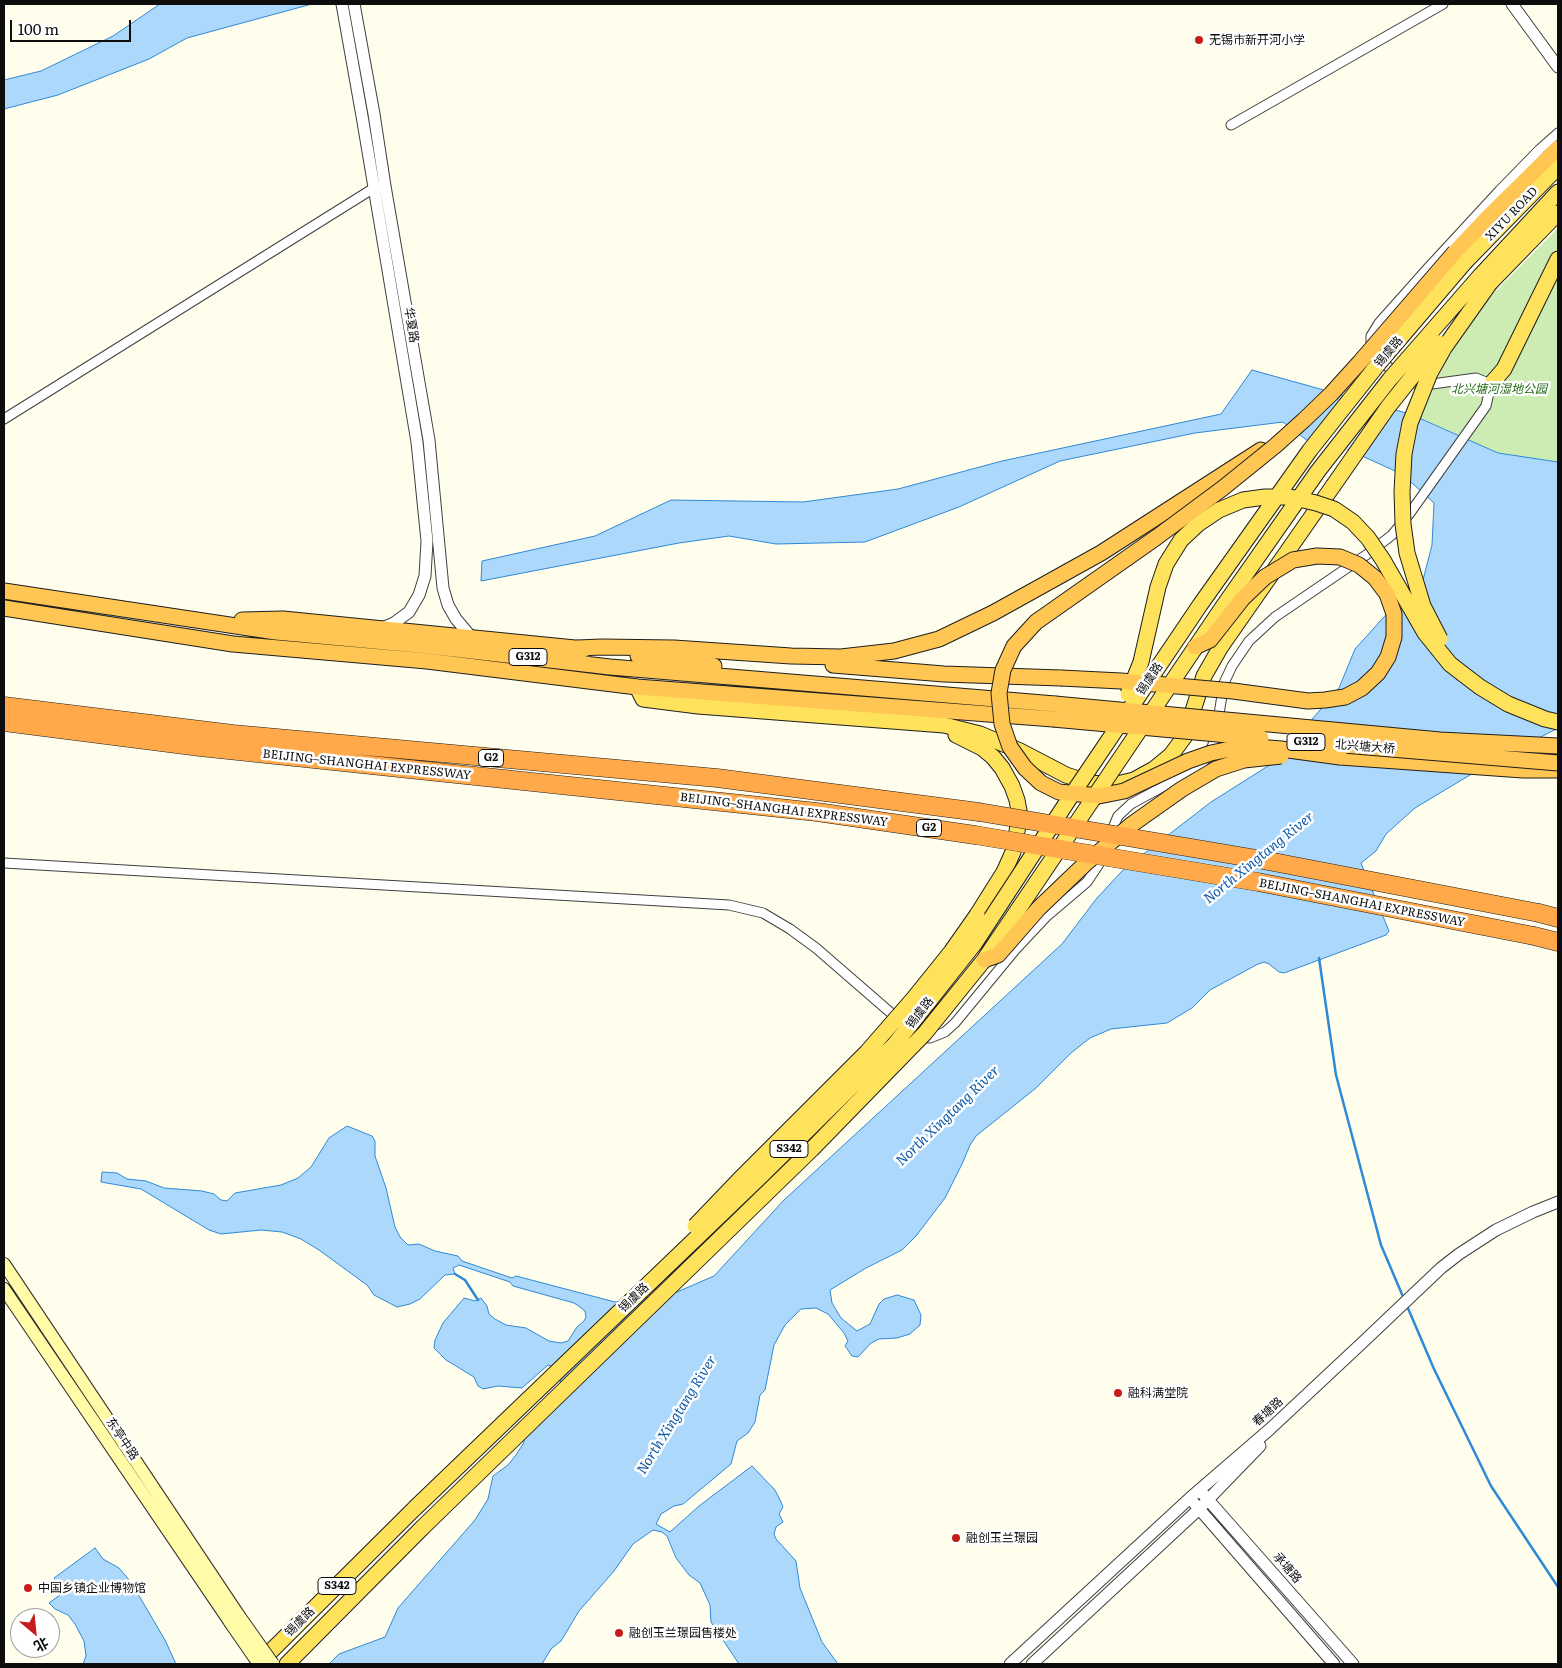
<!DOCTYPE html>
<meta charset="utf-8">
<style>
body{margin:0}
#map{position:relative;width:1562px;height:1668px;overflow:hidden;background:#fffdec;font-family:Literata,"Noto Sans SC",serif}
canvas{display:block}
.frame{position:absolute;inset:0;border:5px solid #0d0d0d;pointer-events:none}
.north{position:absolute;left:10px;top:1608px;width:50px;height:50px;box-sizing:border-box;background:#fff;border:1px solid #9e9e9e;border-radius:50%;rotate:152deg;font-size:14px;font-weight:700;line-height:20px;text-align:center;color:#0d0d0d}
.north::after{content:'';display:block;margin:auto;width:18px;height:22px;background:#c71d1a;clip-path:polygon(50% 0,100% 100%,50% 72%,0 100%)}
.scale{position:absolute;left:10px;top:20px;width:121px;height:22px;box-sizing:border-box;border:2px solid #0d0d0d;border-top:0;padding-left:6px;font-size:15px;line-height:18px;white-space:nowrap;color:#0d0d0d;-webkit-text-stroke:4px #fff;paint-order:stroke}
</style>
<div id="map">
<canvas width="1562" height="1668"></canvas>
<div class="frame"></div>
<div class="north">北</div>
<div class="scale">100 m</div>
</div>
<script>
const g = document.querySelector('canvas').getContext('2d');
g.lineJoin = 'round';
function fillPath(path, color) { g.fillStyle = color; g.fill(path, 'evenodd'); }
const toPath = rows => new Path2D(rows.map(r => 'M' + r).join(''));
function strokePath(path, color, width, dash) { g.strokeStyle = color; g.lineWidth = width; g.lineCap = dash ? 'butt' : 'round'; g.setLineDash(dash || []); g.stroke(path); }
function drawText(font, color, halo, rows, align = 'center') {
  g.font = font + ' Literata,"Noto Sans SC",serif'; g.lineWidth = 5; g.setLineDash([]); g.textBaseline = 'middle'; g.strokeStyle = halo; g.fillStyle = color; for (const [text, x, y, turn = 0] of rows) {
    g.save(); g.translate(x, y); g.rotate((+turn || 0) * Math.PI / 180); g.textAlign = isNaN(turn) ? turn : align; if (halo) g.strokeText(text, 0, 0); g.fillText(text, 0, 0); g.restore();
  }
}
fillPath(toPath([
 [1558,228,1558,462,1498,453,1420,418,1445,362,1487,300]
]), '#cdecb3');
const water = toPath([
 [160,4,312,4,187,38,149,59,58,95,4,109,4,80,41,71,113,36,160,4],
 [1252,370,1410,414,1498,453,1558,462,1558,728,1480,769,1415,808,1386,834,1376,851,1361,863,1389,931,1386,935,1284,973,1279,972,1269,964,1264,962,1258,964,1210,990,1192,1008,1167,1023,1111,1029,1090,1038,1071,1053,1036,1088,976,1136,970,1145,963,1162,945,1198,916,1236,902,1250,866,1268,830,1290,832,1303,841,1318,857,1331,870,1324,879,1304,884,1299,897,1295,914,1300,921,1315,920,1325,910,1334,897,1338,879,1339,871,1343,858,1357,852,1356,845,1346,848,1341,844,1333,828,1314,816,1308,801,1309,785,1325,774,1345,765,1390,760,1395,755,1422,748,1433,737,1441,731,1464,683,1504,674,1506,661,1514,656,1524,670,1532,699,1506,752,1466,775,1490,781,1502,783,1507,779,1514,783,1522,776,1527,774,1534,776,1539,796,1561,800,1588,815,1625,822,1642,838,1664,739,1664,711,1622,710,1605,700,1583,689,1575,676,1558,667,1536,662,1532,653,1530,633,1544,614,1571,579,1611,561,1641,551,1649,542,1664,329,1664,339,1654,385,1637,398,1608,475,1520,488,1499,493,1476,508,1465,516,1455,523,1444,527,1433,525,1418,560,1384,561,1377,554,1367,548,1365,522,1388,498,1386,483,1389,478,1386,474,1377,446,1360,434,1348,435,1340,443,1323,464,1298,475,1301,481,1298,487,1306,489,1314,495,1319,506,1325,526,1328,549,1341,561,1343,568,1341,577,1327,584,1321,586,1317,585,1311,580,1307,574,1303,513,1286,510,1282,459,1265,453,1268,455,1274,445,1275,420,1299,410,1304,397,1307,374,1295,367,1285,319,1250,301,1239,282,1232,261,1230,221,1234,209,1230,141,1189,101,1182,102,1172,117,1173,127,1179,146,1181,164,1188,202,1191,214,1194,221,1200,227,1201,235,1193,281,1185,298,1178,311,1167,329,1138,347,1126,372,1136,375,1141,375,1156,386,1188,395,1227,400,1237,408,1245,419,1244,435,1251,458,1256,462,1261,512,1278,516,1276,615,1302,630,1301,677,1292,714,1276,784,1200,1062,944,1097,898,1123,870,1211,802,1276,761,1339,688,1355,649,1392,608,1423,580,1432,545,1434,503,1402,474,1333,443,1308,441,1283,422,1195,433,1060,461,959,507,865,542,776,544,729,536,679,543,481,581,482,561,595,536,671,500,803,502,898,489,1002,461,1221,414,1252,370],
 [95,1548,103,1559,119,1568,131,1582,165,1640,176,1664,83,1664,86,1656,84,1641,75,1624,68,1615,55,1609,49,1603,64,1592,54,1578,95,1548]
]);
fillPath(water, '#acd8fb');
strokePath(water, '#2e89d7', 1);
fillPath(toPath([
 [1347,394,1382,403,1346,451,1333,445,1309,443]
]), '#fffdec');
strokePath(toPath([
 [1319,958,1336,1075,1381,1245,1404,1299],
 [455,1274,465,1280,478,1300],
 [1407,1306,1434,1369,1491,1486,1558,1587]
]), '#2e89d7', 2.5);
const minor = toPath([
 [1231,125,1443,4],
 [4,419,374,188,380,187],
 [1110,835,1118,816,1131,804,1199,767,1209,755,1215,739,1224,683,1232,666,1249,641,1275,617,1369,553,1392,535,1410,513,1486,406,1491,384,1476,378,1432,384,1413,383,1388,367,1371,346,1371,336,1379,323,1428,268,1500,190,1540,149,1558,133],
 [4,863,729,905,763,913,790,929,816,948,899,1020],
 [921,1037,930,1038,945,1032,955,1023,1016,949,1047,916,1087,882,1099,864,1103,854]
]);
const tertiary = toPath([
 [342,4,362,116,417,442,427,541,425,576,419,595,409,612,394,623,382,628],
 [354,4,374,114,385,186,429,440,443,588,448,605,456,619,472,638],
 [1512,4,1558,67],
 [1203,1494,1353,1664],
 [1194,1503,1334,1664],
 [1010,1664,1190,1498,1270,1429,1362,1343,1441,1268,1459,1254,1496,1230,1533,1212,1558,1202],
 [1032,1664,1199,1509,1260,1446]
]);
const secondary = toPath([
 [4,1264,239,1616],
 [4,1289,230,1622]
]);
const primary = toPath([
 [1466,261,1558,167],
 [1480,276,1558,192],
 [1490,283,1558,213],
 [1491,384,1504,369,1558,259],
 [1463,674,1480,687,1508,704,1545,719,1558,722],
 [637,687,643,699,698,706,944,725,980,734,1020,751,1066,775,1091,783,1113,785,1134,780,1154,769,1171,755,1185,736,1204,676,1220,648,1333,486],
 [956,735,982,748,993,757,1002,768,1012,786,1017,800,1020,816,1013,852,1004,872,977,915],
 [258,1664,415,1508],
 [287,1664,422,1528]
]);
const trunk = toPath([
 [1455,252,1491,214,1558,148],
 [4,591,276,632,429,646,610,667,1055,704],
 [4,608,233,644,427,661,637,687,1053,719],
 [242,620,283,619,585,649],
 [577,648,602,647,674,648,791,656,841,657,894,651,939,639,993,613,1101,553,1261,450],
 [638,656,714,666],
 [833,665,944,674,1061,678],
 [1340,757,1523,770,1558,770]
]);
const motorway = toPath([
 [4,706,233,734,717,778,979,812],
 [4,722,200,747,817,812,975,835],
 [1539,913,1558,918],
 [1534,936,1558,942]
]);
strokePath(minor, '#404040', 11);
strokePath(tertiary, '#404040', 13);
strokePath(secondary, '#2f2f2f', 14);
strokePath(primary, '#1e1e1e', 17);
strokePath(trunk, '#1e1e1e', 17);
strokePath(motorway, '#1e1e1e', 19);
strokePath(minor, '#fff', 9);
strokePath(tertiary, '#fff', 11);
strokePath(secondary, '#fffba7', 12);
strokePath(primary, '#ffe25c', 15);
strokePath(trunk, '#ffc653', 15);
strokePath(motorway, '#ffa94a', 18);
const secondaryBridge = toPath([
 [239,1616,273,1664],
 [230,1622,259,1664]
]);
const primaryBridge = toPath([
 [1333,486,1388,407,1439,343],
 [1440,639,1423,606,1407,553,1403,524,1402,492,1404,454,1410,423,1430,373,1444,348,1490,283],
 [1128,694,1141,662,1158,587,1166,564,1181,540,1198,524,1219,510,1243,500,1265,497,1290,497,1316,503,1334,509,1353,522,1368,538,1383,560,1425,633,1450,664,1463,674],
 [695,1226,740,1179,867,1052,914,998,951,952,977,915],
 [415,1508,762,1175,895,1044,975,943,1071,796,1200,605,1310,450,1379,363,1466,261],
 [422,1528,812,1149,925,1033,984,960,1222,608,1318,471,1390,379,1480,276]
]);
const trunkBridge = toPath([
 [1061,678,1121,681,1233,691,1308,701,1325,700,1345,697,1362,688,1378,673,1388,657,1394,637,1394,614,1387,594,1375,578,1359,565,1340,557,1317,556,1293,560,1265,577,1243,598,1210,640,1195,647],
 [1055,704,1440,740,1558,746],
 [1053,719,1261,738],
 [1296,741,1558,763],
 [1340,757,1281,749,1245,746,1211,753,1188,761,1124,791,1099,796,1059,792,1041,783,1025,768,1010,747,1002,724,999,693,1003,670,1014,646,1036,622,1157,537,1223,488,1275,446,1304,420,1331,394,1360,362,1455,252],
 [984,960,998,955,1039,908,1086,863,1131,825,1182,789,1216,769,1244,760,1281,756]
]);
const motorwayBridge = toPath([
 [979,812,1263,860,1539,913],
 [975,835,1258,882,1534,936]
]);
strokePath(secondaryBridge, '#2f2f2f', 14, []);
strokePath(primaryBridge, '#1e1e1e', 17, []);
strokePath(trunkBridge, '#1e1e1e', 17, []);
strokePath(motorwayBridge, '#1e1e1e', 19, []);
strokePath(secondaryBridge, '#fffba7', 12);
strokePath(primaryBridge, '#ffe25c', 15);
strokePath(trunkBridge, '#ffc653', 15);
strokePath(motorwayBridge, '#ffa94a', 18);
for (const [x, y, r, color] of [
 [1199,40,5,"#c71d1a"],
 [1118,1393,5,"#c71d1a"],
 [956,1538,5,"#c71d1a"],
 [28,1588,5,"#c71d1a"],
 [619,1633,5,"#c71d1a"]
]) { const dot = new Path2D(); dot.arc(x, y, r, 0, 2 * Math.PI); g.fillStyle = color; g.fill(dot); strokePath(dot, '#fff', 2); }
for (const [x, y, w] of [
 [528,657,38],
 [1306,742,38],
 [491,758,25],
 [929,828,25],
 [789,1149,38],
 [337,1586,38]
]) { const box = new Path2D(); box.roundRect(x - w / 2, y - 8.5, w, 17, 4); g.fillStyle = '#fff'; g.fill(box); strokePath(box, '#0d0d0d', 1); }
drawText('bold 11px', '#0d0d0d', null, [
 ["G312",528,657],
 ["G312",1306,742],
 ["G2",491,758],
 ["G2",929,828],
 ["S342",789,1149],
 ["S342",337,1586]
]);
drawText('12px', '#0d0d0d', '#fff', [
 ["无锡市新开河小学",1209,40],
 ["融科满堂院",1128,1393],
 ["融创玉兰璟园",966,1538],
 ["中国乡镇企业博物馆",38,1588],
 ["融创玉兰璟园售楼处",629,1633]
], 'left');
drawText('12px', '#0d0d0d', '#fff', [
 ["XIYU ROAD",1512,214,-46],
 ["华夏路",411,325,80],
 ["锡虞路",1389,352,-50],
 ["锡虞路",1150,679,-56],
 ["北兴塘大桥",1365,747,5],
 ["BEIJING–SHANGHAI EXPRESSWAY",367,765,6],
 ["BEIJING–SHANGHAI EXPRESSWAY",784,810,7],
 ["BEIJING–SHANGHAI EXPRESSWAY",1362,903,11],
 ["锡虞路",920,1013,-52],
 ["锡虞路",634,1298,-44],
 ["春塘路",1268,1412,-42],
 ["东亭中路",122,1439,56],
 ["承塘路",1287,1568,49],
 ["锡虞路",300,1622,-45]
]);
drawText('italic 12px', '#246918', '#fff', [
 ["北兴塘河湿地公园",1499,389]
]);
drawText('italic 14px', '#0d5aa8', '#fff', [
 ["North Xingtang River",1259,858,-39],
 ["North Xingtang River",948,1116,-44],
 ["North Xingtang River",677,1415,-58]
]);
</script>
